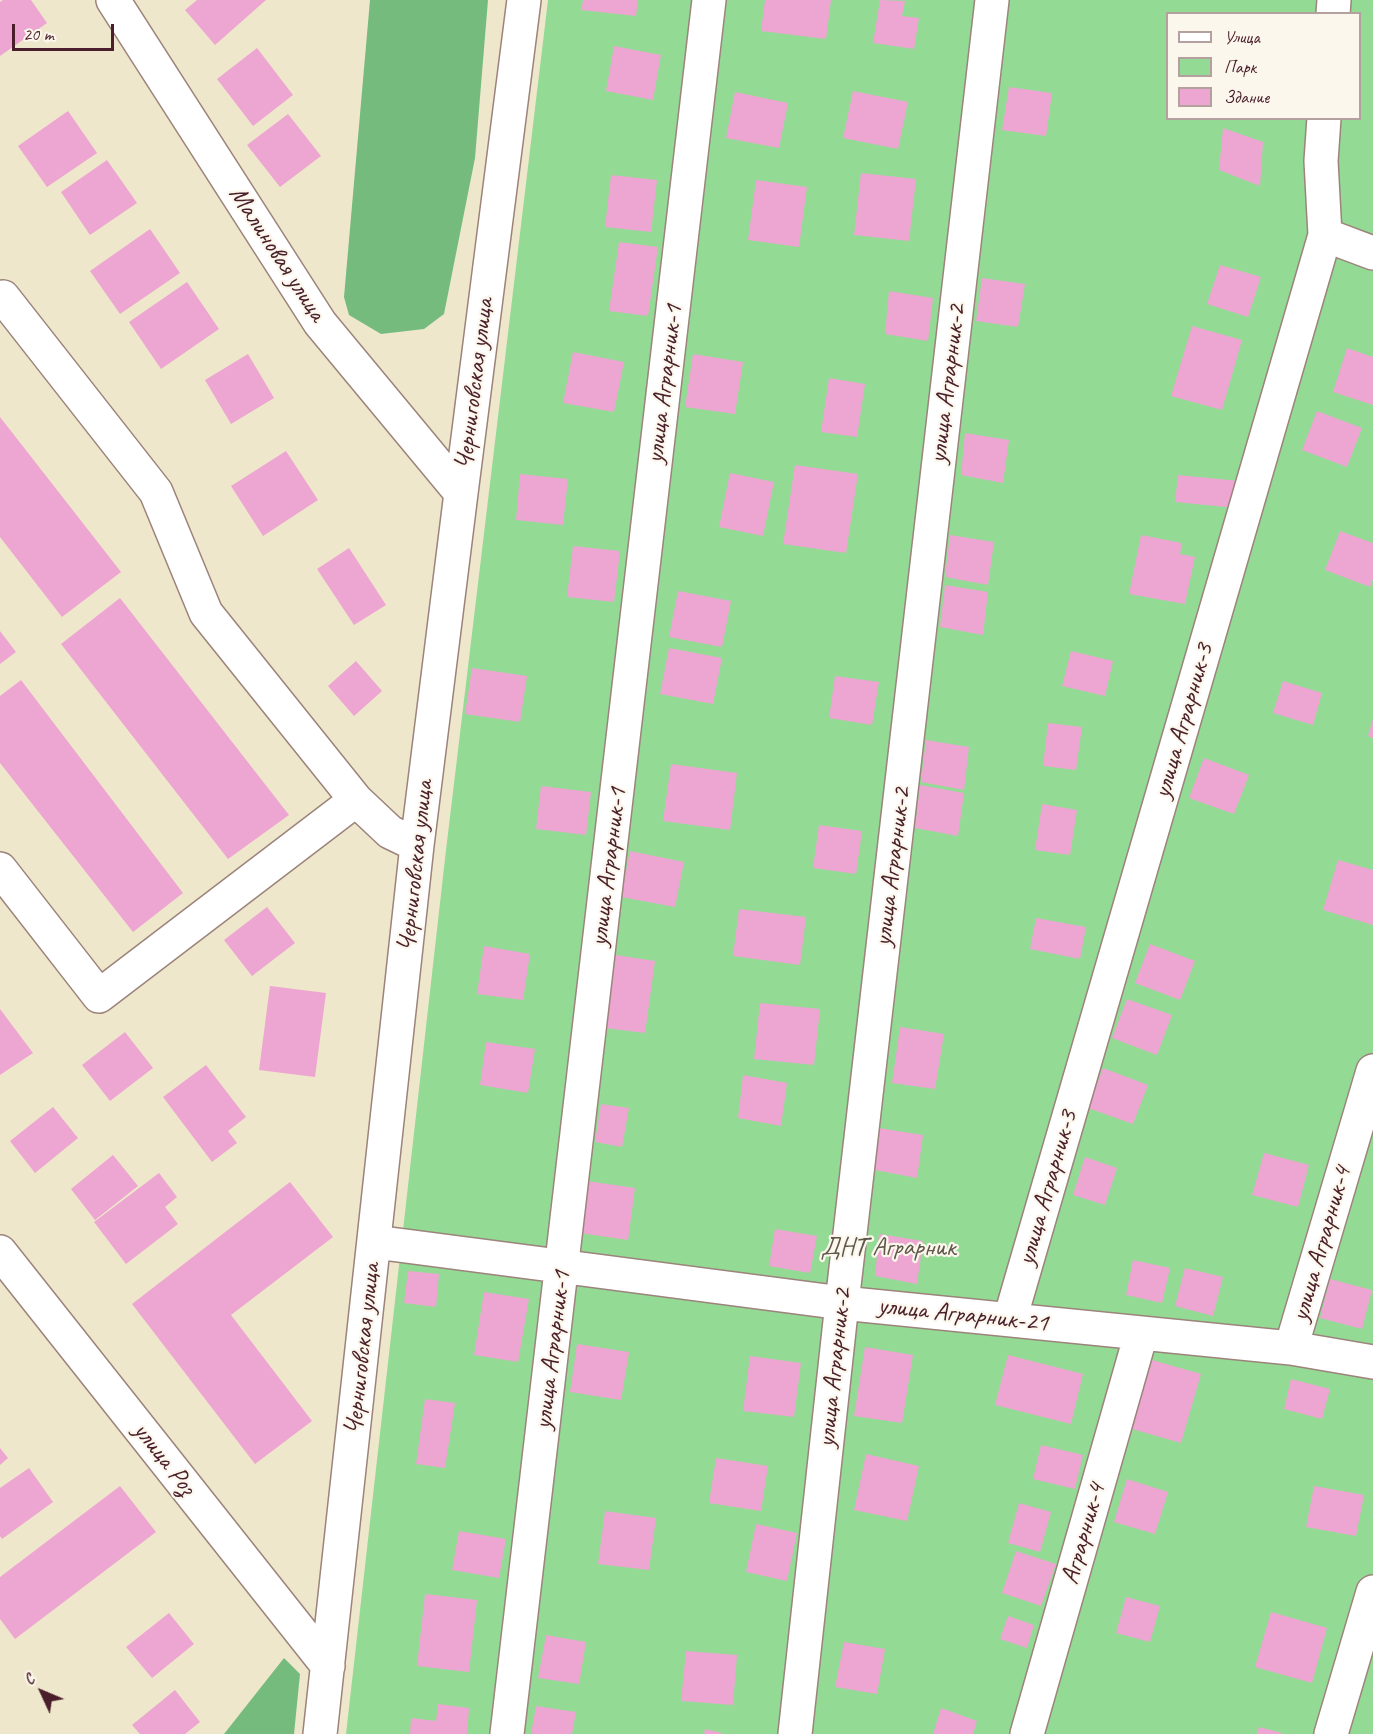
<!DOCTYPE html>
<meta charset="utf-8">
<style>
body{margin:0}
#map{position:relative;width:1373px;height:1734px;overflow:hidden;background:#efe7cb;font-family:Caveat,sans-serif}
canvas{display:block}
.legend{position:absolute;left:1166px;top:12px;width:195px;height:108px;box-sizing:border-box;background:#fbf7ec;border:2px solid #b4a19f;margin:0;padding:8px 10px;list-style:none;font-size:18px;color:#4a1f2b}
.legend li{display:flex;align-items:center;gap:12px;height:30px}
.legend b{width:30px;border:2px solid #b4a19f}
.north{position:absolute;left:12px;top:1662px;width:60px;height:60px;-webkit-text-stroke:4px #fbf7ec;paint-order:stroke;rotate:314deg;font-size:16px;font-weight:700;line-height:24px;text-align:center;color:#4a1f2b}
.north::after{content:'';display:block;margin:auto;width:21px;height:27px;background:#4a1f2b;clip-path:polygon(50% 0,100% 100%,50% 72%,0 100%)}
.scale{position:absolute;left:12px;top:24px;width:102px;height:27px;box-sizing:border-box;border:3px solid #4a1f2b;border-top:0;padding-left:8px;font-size:18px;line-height:21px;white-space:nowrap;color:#4a1f2b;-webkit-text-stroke:4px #fbf7ec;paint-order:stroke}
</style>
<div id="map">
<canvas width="1373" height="1734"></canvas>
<ul class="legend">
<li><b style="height:8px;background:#fff"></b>Улица</li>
<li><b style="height:16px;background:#93db95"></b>Парк</li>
<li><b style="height:16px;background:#eda5d1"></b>Здание</li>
</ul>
<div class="north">С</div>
<div class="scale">20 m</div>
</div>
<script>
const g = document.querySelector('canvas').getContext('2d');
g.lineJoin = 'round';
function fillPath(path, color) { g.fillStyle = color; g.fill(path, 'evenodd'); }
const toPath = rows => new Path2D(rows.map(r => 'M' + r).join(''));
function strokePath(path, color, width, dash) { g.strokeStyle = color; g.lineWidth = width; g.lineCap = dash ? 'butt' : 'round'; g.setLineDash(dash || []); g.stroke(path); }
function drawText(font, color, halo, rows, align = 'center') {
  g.font = font + ' Caveat,sans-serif'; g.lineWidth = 4.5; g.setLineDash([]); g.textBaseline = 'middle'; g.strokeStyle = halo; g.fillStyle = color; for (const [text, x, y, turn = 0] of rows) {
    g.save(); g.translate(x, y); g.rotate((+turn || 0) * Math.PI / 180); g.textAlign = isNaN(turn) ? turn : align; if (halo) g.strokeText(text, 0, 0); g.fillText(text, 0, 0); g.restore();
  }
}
fillPath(toPath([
 [548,0,1373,0,1373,1734,346,1734,446,850],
 [1168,14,1360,14,1360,118,1168,118]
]), '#93db95');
fillPath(toPath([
 [370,0,488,0,475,158,444,314,424,329,381,334,349,315,344,297],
 [284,1658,300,1674,294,1734,224,1734]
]), '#76bb7e');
fillPath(toPath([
 [3,0,31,0,47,23,0,56,0,2],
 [197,0,266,0,215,45,185,10],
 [583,0,638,0,636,16,581,10],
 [765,0,831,0,826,39,761,31],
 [880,0,905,1,902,16,919,18,914,49,873,43],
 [614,46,661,55,653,100,606,91],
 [257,48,293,95,253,126,217,79],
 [1009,87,1052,93,1046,136,1002,130],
 [853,91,908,102,898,149,843,138],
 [735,92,788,103,779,148,726,138],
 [68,111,97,153,47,187,18,146],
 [288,114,321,156,280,187,247,145],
 [1223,128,1263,142,1260,186,1219,170],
 [107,160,137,203,90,235,61,192],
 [861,173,916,179,909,241,854,235],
 [611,175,657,180,651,232,605,227],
 [756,180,807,187,799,247,748,240],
 [150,229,180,273,120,314,90,271],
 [619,242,658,247,648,316,609,311],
 [1220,265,1261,277,1248,317,1207,304],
 [982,278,1025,284,1018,327,976,321],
 [187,282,219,329,161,369,129,322],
 [889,291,933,298,928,341,885,334],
 [1192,326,1242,340,1222,410,1171,396],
 [1347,348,1373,357,1373,405,1333,392],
 [573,352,624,362,614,412,563,403],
 [248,354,274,398,231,424,205,380],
 [693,354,743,362,735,414,685,407],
 [829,378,865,384,857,437,821,432],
 [1317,411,1362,428,1347,467,1302,450],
 [0,417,121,572,62,617,0,537],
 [965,433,1009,440,1003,483,961,475],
 [286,451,318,500,263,536,231,486],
 [795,465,858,474,846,553,783,544],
 [730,473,774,482,763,536,719,527],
 [520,474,568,479,563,525,516,520],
 [1178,475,1239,481,1236,508,1175,502],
 [1340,531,1373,543,1373,579,1370,587,1325,570],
 [950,535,994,542,988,585,945,577],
 [1141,535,1182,543,1180,554,1195,557,1185,604,1129,594],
 [573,546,620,551,614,602,567,597],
 [349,548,386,605,354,625,317,569],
 [945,585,988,592,983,635,940,627],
 [678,591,731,601,722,647,669,637],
 [120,598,289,815,228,859,61,644],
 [0,631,16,652,0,664],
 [669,648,722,658,713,704,660,694],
 [1071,651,1113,661,1105,696,1062,686],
 [356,661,382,691,354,716,328,686],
 [472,668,527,676,520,722,465,714],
 [835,676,879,682,872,725,829,718],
 [21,680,183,893,133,932,0,763,0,696],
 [1283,681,1322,693,1313,725,1273,713],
 [1373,719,1373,738,1368,736],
 [1048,723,1082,727,1076,770,1043,766],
 [926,740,969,747,964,790,921,782],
 [1204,758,1249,775,1234,814,1189,798],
 [671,764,737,773,730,830,663,821],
 [920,785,964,793,958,836,915,828],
 [541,786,591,792,586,835,536,829],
 [1042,804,1077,810,1070,855,1035,850],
 [819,825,862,831,856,874,813,868],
 [630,851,684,862,675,907,621,897],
 [1338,860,1373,870,1373,925,1323,910],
 [267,907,295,943,252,976,224,940],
 [739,909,806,917,800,965,733,956],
 [1036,918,1086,927,1080,959,1030,949],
 [1150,944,1195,961,1180,1000,1135,983],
 [484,946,530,954,523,1000,477,994],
 [616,955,655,961,645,1033,605,1028],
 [270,986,326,993,315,1077,259,1070],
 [1127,999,1172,1015,1157,1055,1112,1038],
 [760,1003,820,1009,814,1065,754,1059],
 [0,1009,33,1053,0,1075],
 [900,1027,944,1034,935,1089,892,1083],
 [125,1032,153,1068,110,1101,82,1065],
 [486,1042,535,1049,528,1093,480,1085],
 [206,1065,246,1117,228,1131,237,1143,212,1162,163,1097],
 [1103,1068,1148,1085,1133,1124,1088,1108],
 [743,1075,787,1083,781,1126,738,1118],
 [601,1104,629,1108,622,1147,595,1142],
 [53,1107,78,1138,35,1173,10,1141],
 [879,1128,923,1135,917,1178,875,1170],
 [1264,1153,1309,1165,1298,1207,1252,1195],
 [113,1155,138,1186,95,1220,71,1189],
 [1085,1157,1117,1168,1105,1205,1073,1195],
 [159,1173,177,1197,165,1207,178,1224,126,1264,94,1222],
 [587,1181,635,1188,628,1240,580,1233],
 [290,1182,333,1237,231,1315,312,1421,255,1464,132,1304],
 [775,1229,817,1236,810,1273,769,1266],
 [879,1234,923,1241,917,1284,875,1276],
 [1133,1260,1170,1268,1162,1303,1126,1295],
 [1185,1268,1223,1277,1213,1316,1175,1306],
 [408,1271,439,1274,436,1307,404,1303],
 [1330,1279,1372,1290,1362,1329,1320,1318],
 [484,1292,529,1299,518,1362,474,1355],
 [577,1344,629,1352,621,1400,570,1392],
 [865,1347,913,1355,902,1423,854,1416],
 [1008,1355,1083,1374,1071,1424,995,1405],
 [750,1356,801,1363,794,1417,743,1411],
 [1152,1360,1201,1374,1181,1443,1132,1429],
 [1291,1379,1330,1389,1322,1419,1284,1409],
 [425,1399,455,1403,445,1468,416,1464],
 [1041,1445,1083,1455,1075,1489,1033,1479],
 [0,1448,8,1458,0,1465],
 [866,1454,919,1466,907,1521,854,1510],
 [716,1458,768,1466,761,1511,709,1503],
 [29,1468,53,1502,2,1539,0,1536,0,1488],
 [1127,1479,1168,1492,1155,1534,1114,1522],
 [120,1486,156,1532,15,1639,0,1619,0,1577],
 [1314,1486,1364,1495,1356,1536,1306,1527],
 [1019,1503,1051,1512,1040,1552,1008,1543],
 [605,1511,656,1518,649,1570,598,1564],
 [756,1524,797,1533,787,1581,746,1572],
 [459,1531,506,1539,499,1578,452,1570],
 [1016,1551,1056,1564,1041,1606,1002,1593],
 [425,1594,477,1600,469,1672,417,1666],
 [1126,1597,1160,1606,1150,1642,1116,1633],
 [1271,1612,1327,1628,1312,1683,1255,1667],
 [169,1613,194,1644,152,1678,126,1647],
 [1008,1616,1034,1625,1027,1648,1000,1639],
 [546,1635,586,1642,579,1684,538,1678],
 [844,1642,885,1649,877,1694,835,1687],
 [686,1651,737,1655,733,1705,681,1701],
 [175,1690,200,1722,185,1734,140,1734,132,1725],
 [438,1704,469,1708,467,1734,410,1734,411,1718,436,1721],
 [536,1706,576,1712,572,1734,531,1734],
 [941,1708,977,1721,973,1734,933,1734],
 [1259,1727,1282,1733,1282,1734,1257,1734],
 [705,1729,722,1733,721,1734,704,1734]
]), '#eda5d1');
const minor = toPath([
 [113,0,320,323,461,493],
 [1333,14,1334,0],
 [1325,235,1373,253],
 [3,297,156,492,206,613,356,800,390,832,417,845],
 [0,869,99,996,356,800],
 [375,1242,842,1303,1291,1348,1373,1362],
 [0,1252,328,1666],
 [1010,1319,1325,235,1321,161,1324,118],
 [1291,1348,1373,1071],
 [320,1734,417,845,461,493,524,0],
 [507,1734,709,0],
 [795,1734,842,1303,992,0],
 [1027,1734,1141,1334],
 [1331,1734,1373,1592]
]);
strokePath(minor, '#9c837b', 36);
strokePath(minor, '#fff', 33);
drawText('26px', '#4a1f2b', '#fbf7ec', [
 ["Малиновая улица",277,254,57],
 ["Черниговская улица",475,384,-83],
 ["улица Аграрник-1",665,384,-83],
 ["улица Аграрник-2",948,384,-83],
 ["улица Аграрник-3",1184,721,-74],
 ["Черниговская улица",416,866,-84],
 ["улица Аграрник-1",609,867,-83],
 ["улица Аграрник-2",893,867,-83],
 ["улица Аграрник-3",1048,1188,-74],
 ["улица Аграрник-4",1322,1244,-74],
 ["улица Аграрник-21",963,1315,6],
 ["Черниговская улица",363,1349,-84],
 ["улица Аграрник-1",553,1350,-83],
 ["улица Аграрник-2",835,1368,-84],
 ["улица Роз",164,1459,52],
 ["Аграрник-4",1084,1534,-74]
]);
drawText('26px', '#60574b', '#fbf7ec', [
 ["ДНТ Аграрник",888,1248]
]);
</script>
